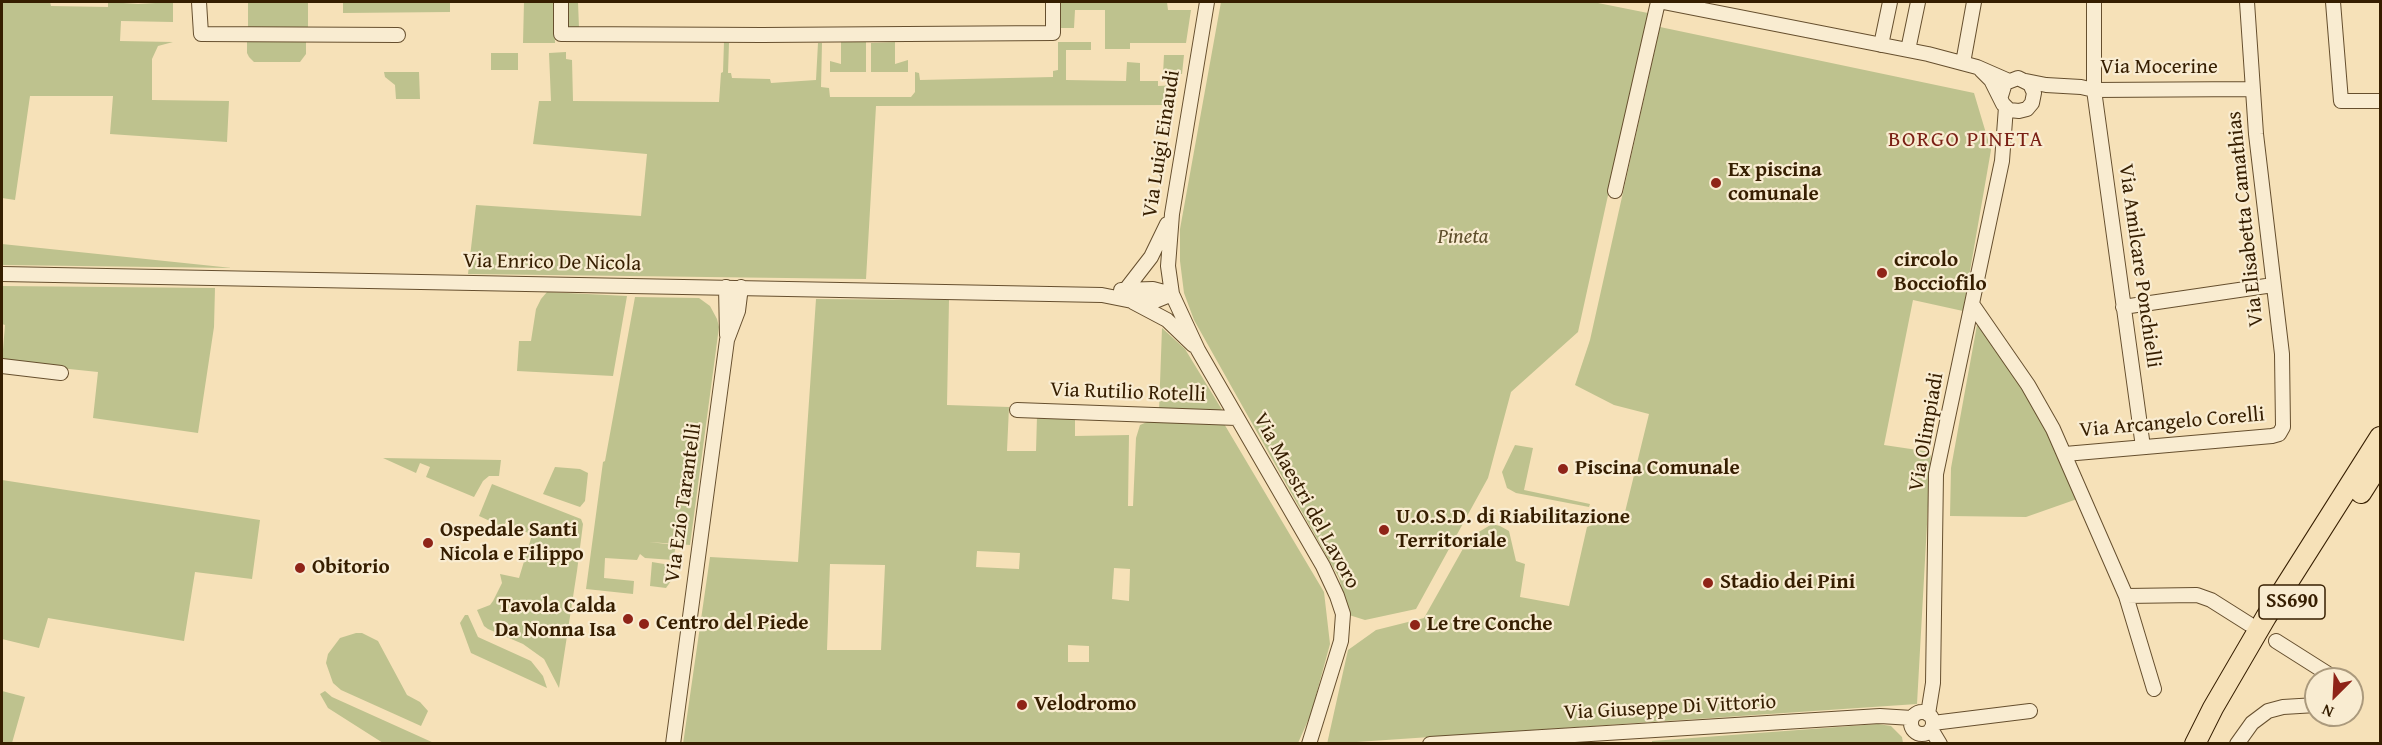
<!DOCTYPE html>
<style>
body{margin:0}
#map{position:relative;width:2382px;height:745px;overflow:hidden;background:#f6e1b8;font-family:"Gentium Book Plus",serif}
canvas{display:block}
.frame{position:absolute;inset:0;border:3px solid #361e00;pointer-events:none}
.north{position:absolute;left:2304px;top:667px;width:60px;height:60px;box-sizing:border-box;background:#f9ecd1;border:2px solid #ab9a7d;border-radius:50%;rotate:204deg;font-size:16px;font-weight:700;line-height:24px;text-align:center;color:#361e00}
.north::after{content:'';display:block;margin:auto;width:21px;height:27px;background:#8f2418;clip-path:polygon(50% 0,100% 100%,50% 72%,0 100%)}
</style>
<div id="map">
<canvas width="2382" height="745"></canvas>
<div class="frame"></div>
<div class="north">N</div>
</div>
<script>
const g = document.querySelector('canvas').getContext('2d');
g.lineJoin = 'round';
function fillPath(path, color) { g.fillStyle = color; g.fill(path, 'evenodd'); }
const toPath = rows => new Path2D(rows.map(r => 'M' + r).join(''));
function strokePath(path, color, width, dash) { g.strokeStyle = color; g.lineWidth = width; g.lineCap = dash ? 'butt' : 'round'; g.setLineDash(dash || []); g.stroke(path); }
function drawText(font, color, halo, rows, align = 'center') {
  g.font = font + ' "Gentium Book Plus",serif'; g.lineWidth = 4.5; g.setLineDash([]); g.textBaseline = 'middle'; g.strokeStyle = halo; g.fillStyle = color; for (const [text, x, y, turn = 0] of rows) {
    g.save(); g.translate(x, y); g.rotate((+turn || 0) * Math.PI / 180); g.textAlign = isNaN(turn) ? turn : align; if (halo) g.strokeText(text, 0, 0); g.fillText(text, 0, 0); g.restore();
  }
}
fillPath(toPath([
 [2,2,50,2,51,6,108,7,108,2,138,4,173,2,173,22,121,21,120,41,173,42,158,46,152,59,152,100,229,101,227,142,110,134,113,96,30,96,15,200,2,198],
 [248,2,308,2,308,27,248,28],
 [343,2,450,2,450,12,343,13],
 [524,2,554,2,555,43,523,43],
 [566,2,578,2,579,28,566,28],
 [1061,2,1167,2,1168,10,1191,10,1186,43,1130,43,1130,49,1105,49,1105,10,1075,10,1074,28,1061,28],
 [1221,2,1593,2,1648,13,1578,332,1511,392,1488,478,1416,609,1365,620,1349,615,1339,578,1194,320,1184,293,1180,261,1180,229],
 [1660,27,1974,93,1991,150,1963,311,1913,300,1884,445,1931,452,1917,704,1327,744,1348,650,1376,630,1424,618,1469,538,1492,524,1500,526,1509,531,1516,561,1525,564,1520,597,1569,606,1587,527,1625,512,1649,414,1614,405,1575,385,1590,340],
 [306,41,306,54,300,62,254,62,249,57,247,53,247,42],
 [724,42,729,43,728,73,731,73,732,78,770,79,771,83,816,80,818,43,822,43,821,87,829,88,830,97,911,97,915,92,915,72,919,73,920,80,1053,77,1053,71,1058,70,1058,42,1091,42,1091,50,1066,50,1066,80,1126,81,1127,62,1140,63,1140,81,1158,81,1158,86,1177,85,1172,105,876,106,866,279,468,274,476,205,641,216,647,154,533,144,539,101,551,101,549,53,566,52,566,59,572,60,573,101,719,102,721,73,723,72],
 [841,42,866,42,866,72,830,72,830,61,841,64],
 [895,42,895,64,908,60,908,72,871,72,871,43],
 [491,53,518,53,518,70,491,70],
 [1164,55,1184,55,1182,74,1163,74],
 [384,72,419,72,420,99,396,99,395,85,385,77],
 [2,244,232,268,2,265],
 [2,286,215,288,214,327,198,433,93,418,98,372,2,362,5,325,2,324],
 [547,292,627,296,613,376,517,371,519,341,531,341,536,309,541,299],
 [635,297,699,298,710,306,717,319,719,327,690,545,649,542,676,545,673,560,645,558,640,554,637,560,605,558,604,578,634,581,633,594,586,589,603,462,605,461],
 [816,299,949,300,947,405,1009,407,1007,451,1036,451,1037,416,1075,418,1075,436,1129,435,1128,506,1133,506,1136,438,1140,425,1154,419,1223,422,1324,592,1330,644,1311,714,1298,743,683,744,710,557,798,562],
 [977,551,1020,553,1019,569,976,567],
 [830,564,885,565,881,650,827,650],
 [1114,568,1130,569,1129,601,1112,599],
 [1068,645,1089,646,1089,662,1068,662],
 [1979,314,2023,377,2080,498,2026,517,1950,516,1951,468],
 [1162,328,1185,349,1224,413,1159,411],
 [1515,445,1533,448,1524,490,1590,504,1589,507,1516,493,1507,488,1502,472],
 [383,458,501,460,499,476,489,476,483,481,474,497,426,477,430,467,420,463,416,473],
 [555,467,580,469,588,473,585,501,580,507,543,494],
 [2,480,260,520,252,579,195,572,184,641,48,618,39,648,2,639],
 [492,484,581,519,583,524,577,571,559,688,544,659,523,644,488,629,484,626,477,610,490,605,493,601,502,583,500,574,519,578,532,535,506,522,503,527,479,516],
 [652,562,670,565,669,575,671,576,671,581,666,588,650,586],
 [465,615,468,615,478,637,531,661,543,676,547,688,471,653,460,623],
 [356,633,362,633,378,641,407,695,420,702,428,711,421,726,341,690,333,683,326,663,328,654,340,638],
 [2,691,25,697,12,743,2,743],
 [325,691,332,697,434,743,383,743,328,708,320,694],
 [1878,724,1891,726,1902,737,1903,743,1652,743,1652,741]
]), '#bec28e');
const minor = toPath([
 [199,2,201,34,398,35],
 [561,2,561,34,762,35,1053,33,1053,2],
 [1207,2,1172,214,1168,266,1172,294,1198,350,1323,566,1337,596,1343,614,1341,641,1309,744],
 [1663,2,1928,54,1977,67,2009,81],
 [2094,2,2094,90,2143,447],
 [2333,2,2341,101,2380,101],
 [1881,45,1890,2],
 [1908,50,1918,2],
 [1963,63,1974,2],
 [1981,70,1991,80,2003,104,2009,110,2019,111,2027,109,2032,103,2034,93,2030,84,2018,78,2005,83,2001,96],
 [2026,81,2046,85,2081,87,2094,90,2253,89],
 [1615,191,1658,2],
 [2,274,1102,295,1132,301,1155,301,1172,294],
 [726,287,727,335],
 [1127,288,1151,257,1167,224],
 [1121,290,1153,289,1172,294],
 [1133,302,1167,320,1193,345],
 [1972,304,2028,385,2053,429,2126,596,2197,595,2211,600,2249,624],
 [2123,307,2273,285],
 [2,366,61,373],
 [1017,410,1237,418],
 [2065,454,2272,436,2279,434,2283,427,2282,354,2256,134,2247,2],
 [2126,596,2154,689],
 [2276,641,2336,679],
 '1911 723a11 11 0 1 1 22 0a11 11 0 1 1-22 0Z',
 [1928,714,1933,683,1936,474,2002,161,2006,107],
 [1933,723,2030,711],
 [1931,729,1940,744],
 [673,744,727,340,738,311,741,287],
 [1430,744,1880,716,1912,718],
 [2237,744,2252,723,2268,711,2283,707,2316,705]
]);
const highway = toPath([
 [2361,493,2380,463],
 [2195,744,2213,708,2266,617,2380,437]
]);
strokePath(minor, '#664f2e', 16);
strokePath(highway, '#361e00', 22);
strokePath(minor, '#f9ecd1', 14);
strokePath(highway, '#f6e1b8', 20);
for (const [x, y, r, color] of [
 [1716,183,6,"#8f2418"],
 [1882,273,6,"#8f2418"],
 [1563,469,6,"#8f2418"],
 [1384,530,6,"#8f2418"],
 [428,543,6,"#8f2418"],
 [300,568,6,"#8f2418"],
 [1708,583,6,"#8f2418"],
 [628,619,6,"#8f2418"],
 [644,624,6,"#8f2418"],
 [1415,625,6,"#8f2418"],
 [1022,705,6,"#8f2418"]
]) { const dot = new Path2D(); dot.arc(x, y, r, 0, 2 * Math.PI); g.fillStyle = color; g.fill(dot); strokePath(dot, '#f9ecd1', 2); }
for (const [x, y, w] of [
 [2292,602,66]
]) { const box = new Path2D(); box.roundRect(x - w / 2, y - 17, w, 34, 4.5); g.fillStyle = '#f9ecd1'; g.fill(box); strokePath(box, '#361e00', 1.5); }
drawText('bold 20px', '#361e00', null, [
 ["SS690",2292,602]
]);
drawText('21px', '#361e00', '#f9ecd1', [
 ["Via Mocerine",2159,68],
 ["Via Luigi Einaudi",1162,144,-81],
 ["Via Elisabetta Camathias",2246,219,-96],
 ["Via Enrico De Nicola",552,263,1],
 ["Via Amilcare Ponchielli",2139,266,82],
 ["Via Rutilio Rotelli",1128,393,2],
 ["Via Arcangelo Corelli",2172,423,-5],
 ["Via Olimpiadi",1927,432,-80],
 ["Via Maestri del Lavoro",1306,501,61],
 ["Via Ezio Tarantelli",684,503,-82],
 ["Via Giuseppe Di Vittorio",1670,708,-3]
]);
drawText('bold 21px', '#361e00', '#f9ecd1', [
 ["Ex piscina",1728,171],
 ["comunale",1728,195],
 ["circolo",1894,261],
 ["Bocciofilo",1894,285],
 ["Piscina Comunale",1575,469],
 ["U.O.S.D. di Riabilitazione",1396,518],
 ["Territoriale",1396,542],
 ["Ospedale Santi",440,531],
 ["Nicola e Filippo",440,555],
 ["Obitorio",312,568],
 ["Stadio dei Pini",1720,583],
 ["Tavola Calda",616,607,"right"],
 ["Da Nonna Isa",616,631,"right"],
 ["Centro del Piede",656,624],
 ["Le tre Conche",1427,625],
 ["Velodromo",1034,705]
], 'left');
drawText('italic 21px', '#5f4f2b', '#f9ecd1', [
 ["Pineta",1463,238]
]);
g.letterSpacing = '1.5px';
drawText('22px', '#7a1f14', '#f9ecd1', [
 ["BORGO PINETA",1966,140]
]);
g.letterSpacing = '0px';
</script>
